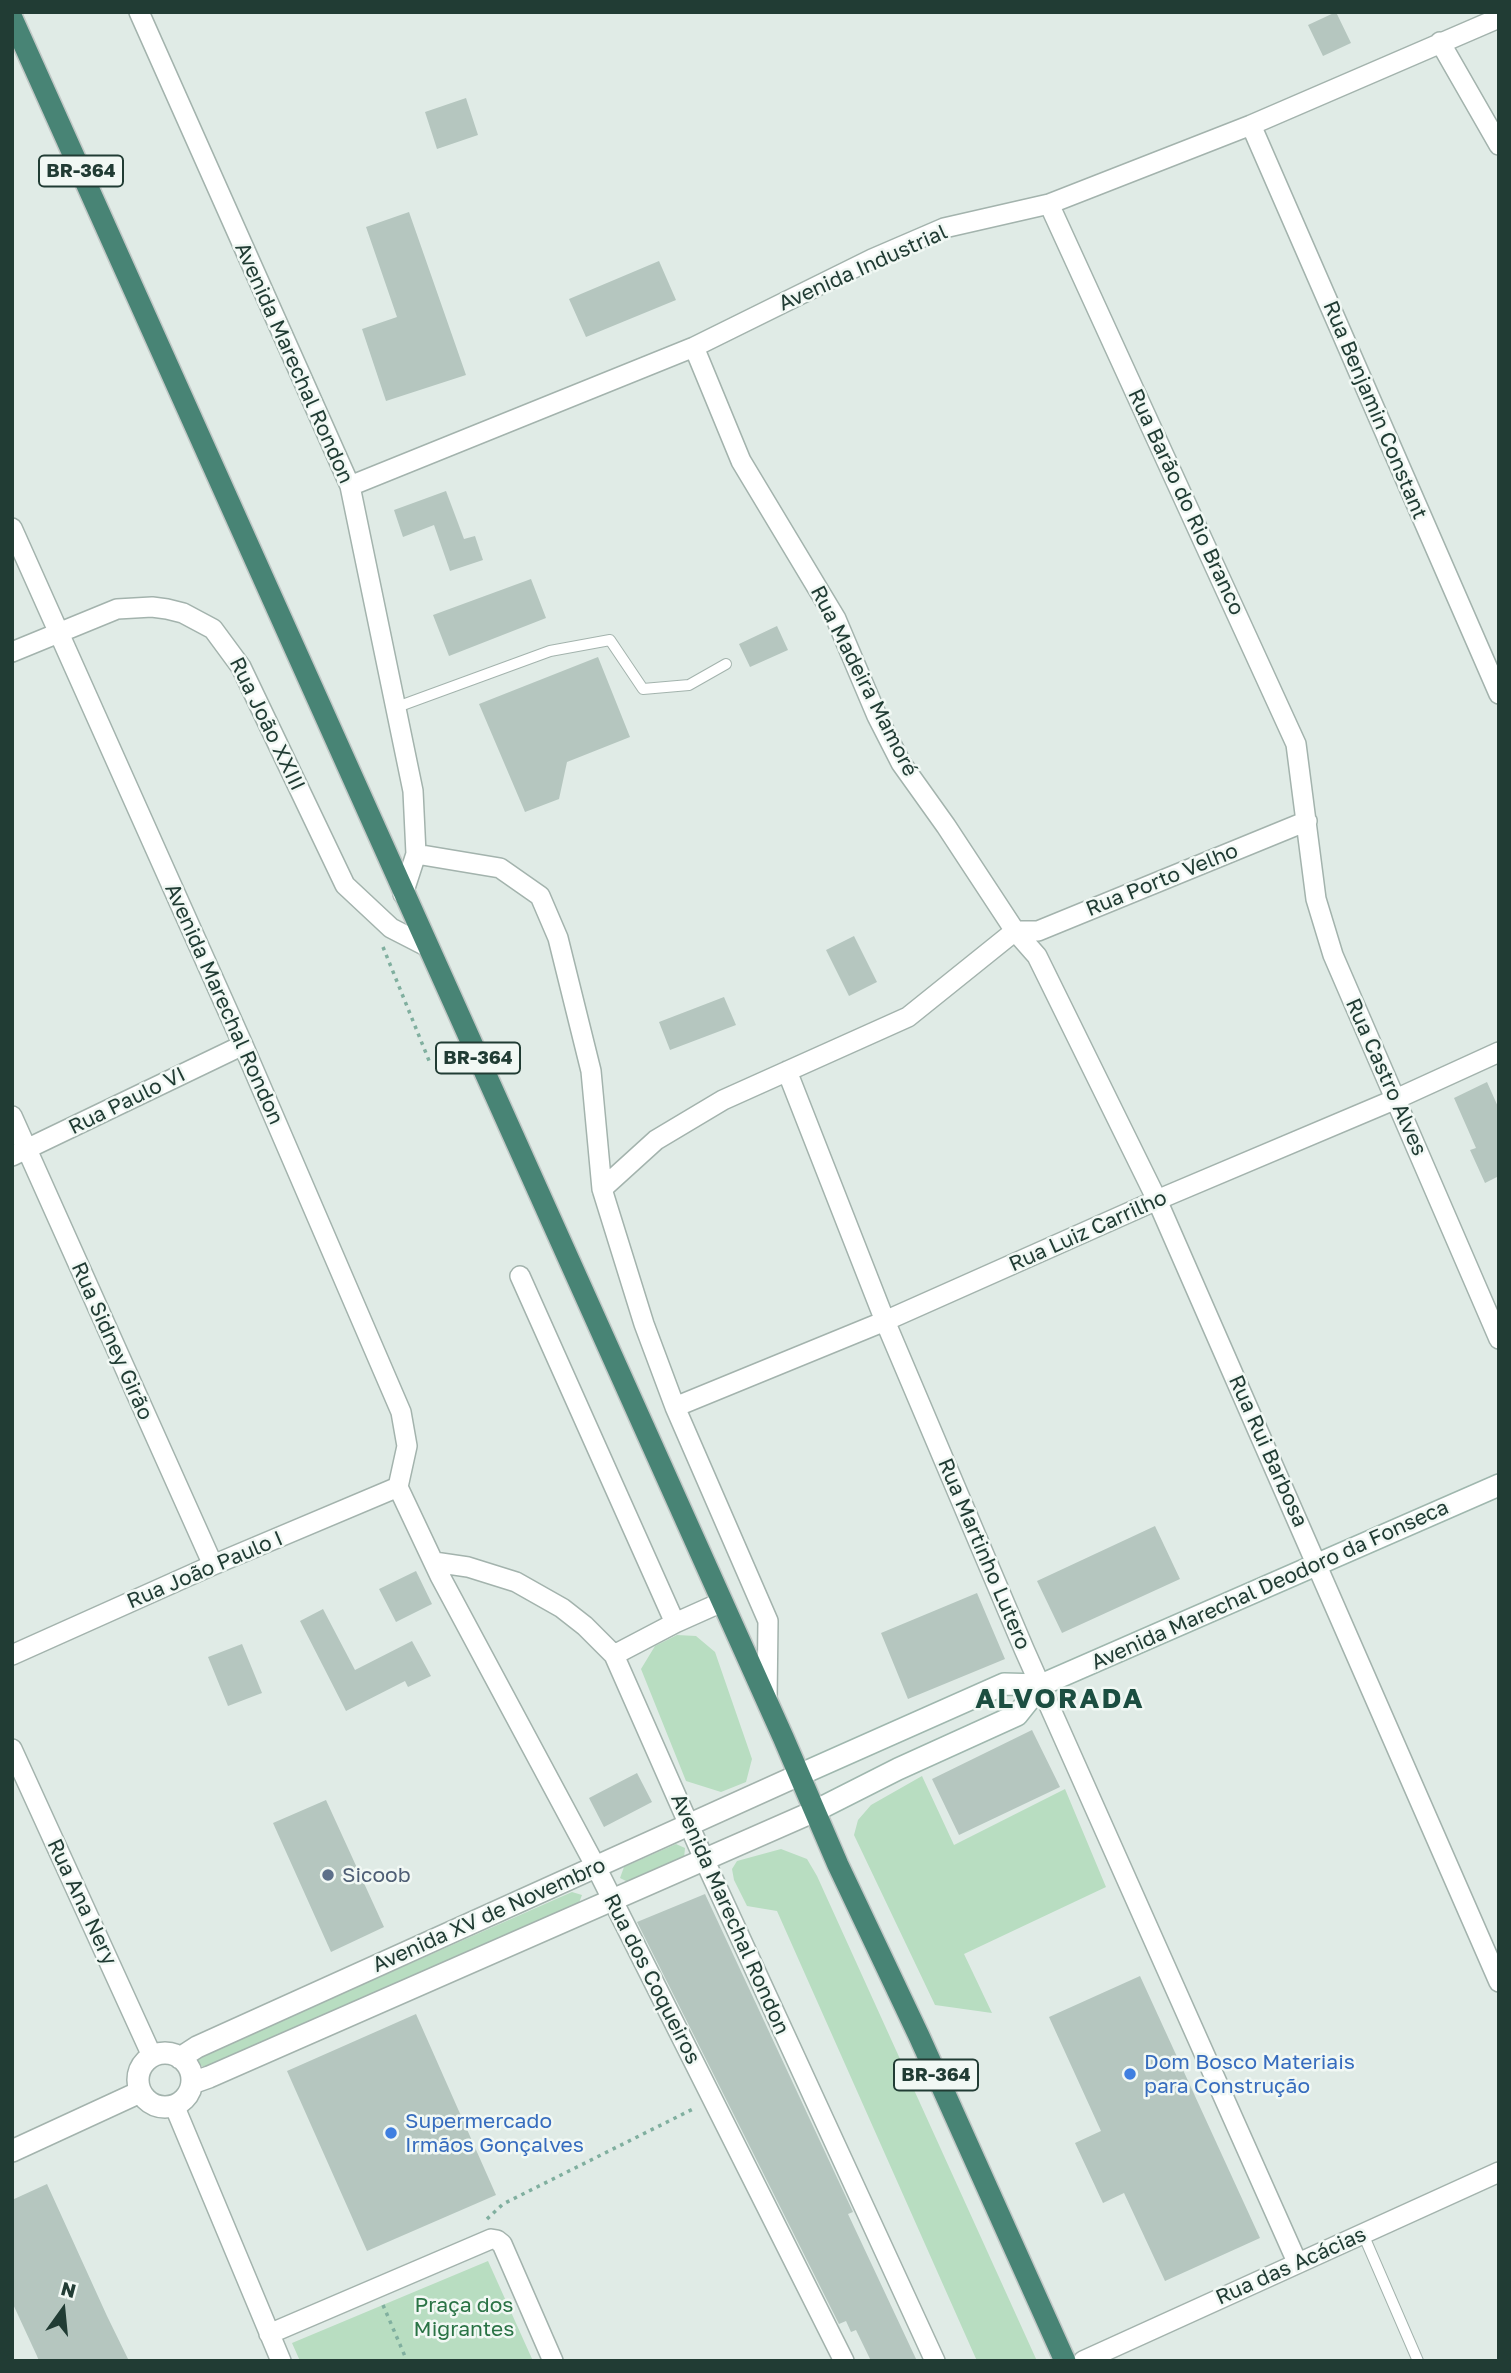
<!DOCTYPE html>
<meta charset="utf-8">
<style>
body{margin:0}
#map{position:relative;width:1511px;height:2373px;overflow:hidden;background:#e0ebe6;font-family:"Golos Text",sans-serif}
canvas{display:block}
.frame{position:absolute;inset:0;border:14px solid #213c34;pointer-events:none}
.north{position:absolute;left:28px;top:2275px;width:70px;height:70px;-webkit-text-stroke:5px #f1f8f4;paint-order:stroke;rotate:15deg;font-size:19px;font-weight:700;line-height:28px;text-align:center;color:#213c34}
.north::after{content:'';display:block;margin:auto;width:24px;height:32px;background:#213c34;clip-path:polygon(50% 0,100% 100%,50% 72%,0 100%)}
</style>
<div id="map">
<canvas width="1511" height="2373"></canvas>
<div class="frame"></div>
<div class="north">N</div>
</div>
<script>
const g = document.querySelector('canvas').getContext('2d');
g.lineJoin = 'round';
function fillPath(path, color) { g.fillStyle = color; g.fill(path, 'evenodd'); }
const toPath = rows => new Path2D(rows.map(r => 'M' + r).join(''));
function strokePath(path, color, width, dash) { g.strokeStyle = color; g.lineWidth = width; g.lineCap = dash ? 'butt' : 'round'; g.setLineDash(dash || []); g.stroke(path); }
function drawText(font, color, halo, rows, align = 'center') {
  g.font = font + ' "Golos Text",sans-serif'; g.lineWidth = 5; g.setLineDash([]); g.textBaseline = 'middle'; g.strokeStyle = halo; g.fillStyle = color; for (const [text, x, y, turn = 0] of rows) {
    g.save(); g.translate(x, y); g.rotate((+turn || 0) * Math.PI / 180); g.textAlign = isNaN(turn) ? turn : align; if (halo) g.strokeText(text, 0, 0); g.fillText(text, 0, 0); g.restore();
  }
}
fillPath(toPath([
 [677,1635,696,1636,715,1652,752,1759,746,1782,721,1792,686,1781,641,1669,655,1646],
 [922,1776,954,1845,1065,1789,1106,1887,964,1954,992,2013,935,2005,854,1835,858,1820,871,1805],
 [676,1844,685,1848,684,1859,630,1883,620,1878,624,1867],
 [781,1849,807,1859,817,1876,1037,2361,977,2361,777,1911,747,1906,734,1880,732,1869,737,1861],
 [572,1892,582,1895,579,1903,205,2068,197,2063,201,2056],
 [488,2261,533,2361,300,2361,292,2343]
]), '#b8ddc1');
fillPath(toPath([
 [1336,12,1351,43,1323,56,1308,25],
 [466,98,478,135,437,149,425,112],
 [409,212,466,375,386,401,362,329,397,317,366,227],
 [659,261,676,300,586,337,569,299],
 [446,491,464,539,475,536,483,560,450,571,434,525,403,537,394,510],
 [531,579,546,618,449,656,433,615],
 [777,626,788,650,750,667,739,644],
 [598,657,630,737,567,762,559,799,525,812,479,704],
 [854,936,877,982,849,996,826,950],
 [724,997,736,1025,670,1050,659,1022],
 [1487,1082,1499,1109,1499,1176,1485,1183,1470,1150,1476,1148,1454,1098],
 [1155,1526,1180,1579,1062,1633,1037,1581],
 [416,1571,432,1604,396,1622,379,1589],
 [977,1593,1005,1659,908,1699,881,1633],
 [323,1609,355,1670,412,1641,431,1676,408,1687,405,1681,346,1711,300,1621],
 [242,1644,262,1693,228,1706,208,1657],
 [1032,1730,1060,1787,959,1835,932,1779],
 [637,1773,652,1802,604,1827,589,1798],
 [326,1800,384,1927,331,1952,273,1823],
 [705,1894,853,2212,848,2214,917,2361,871,2361,856,2330,851,2332,846,2321,839,2324,637,1922],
 [1140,1976,1260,2238,1165,2281,1124,2193,1103,2203,1075,2143,1101,2131,1049,2017],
 [416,2014,496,2195,367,2251,287,2071],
 [47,2184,107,2316,129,2361,39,2361,37,2356,12,2302,12,2200]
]), '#b5c6bf');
const service = toPath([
 [397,707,550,651,610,640,643,689,689,685,726,664],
 [1363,2234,1418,2361]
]);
const minor = toPath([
 [139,12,350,486,413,791,416,854,403,894],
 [1440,42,1499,145],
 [1251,125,1499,694],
 [1049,204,1296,744,1316,899,1333,955,1499,1339],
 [694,347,741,461,836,619,877,716,901,763,946,826,1015,931,1037,956,1157,1200,1499,1982],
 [350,486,694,347,872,259,944,228,1049,204,1251,125,1499,18],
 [12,528,243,1045,401,1412,407,1446,398,1487],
 [12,652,117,609,152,607,167,609,183,613,213,629,241,667,345,885,391,928,428,947],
 [416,854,500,868,540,896,558,938,591,1071,602,1189,644,1324,675,1407,768,1621,767,1701],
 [1015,931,1038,931,1307,821],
 [787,1071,885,1321,1024,1649,1297,2262],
 [12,1116,213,1565],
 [12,1156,243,1045],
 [602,1189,656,1140,723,1100,908,1017,1015,931],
 [520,1276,675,1623],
 [675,1407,885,1321,1157,1200,1396,1099,1499,1052],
 [398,1487,440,1576,596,1867,844,2361],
 [434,1562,468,1567,516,1582,562,1608,585,1626,614,1655,704,1859,935,2361],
 [12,1655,213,1565,398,1487],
 [614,1655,675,1623,722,1602],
 [12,1749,152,2056],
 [174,2105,281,2361],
 [269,2334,491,2239,497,2240,502,2244,553,2361],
 [1083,2361,1499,2172]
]);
const tertiary = toPath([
 '138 2080a27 27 0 1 1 54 0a27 27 0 1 1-54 0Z',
 [180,2058,197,2047,799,1775],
 [192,2083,209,2077,815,1811],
 [12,2151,140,2092]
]);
const secondary = toPath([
 [799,1775,1004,1684,1041,1685,1499,1485],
 [815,1811,898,1769,1017,1715,1041,1685]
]);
const trunk = toPath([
 [12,18,783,1737,838,1865,919,2036,1065,2361]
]);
strokePath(service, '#a3b3ad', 12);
strokePath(minor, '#a3b3ad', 22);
strokePath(tertiary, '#a3b3ad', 24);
strokePath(secondary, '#9fb7ae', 24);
strokePath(trunk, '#c1c8c6', 24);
strokePath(toPath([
 [383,947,430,1063],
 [487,2219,503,2204,695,2108],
 [383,2305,407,2361]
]), '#80af9f', 3.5, [3.5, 5]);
strokePath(service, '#fff', 10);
strokePath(minor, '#fff', 19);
strokePath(tertiary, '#fff', 21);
strokePath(secondary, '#fff', 21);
strokePath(trunk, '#488475', 21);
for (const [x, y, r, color] of [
 [328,1875,7,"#5c6f8a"],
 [1130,2074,7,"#3f7fe0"],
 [391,2133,7,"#3f7fe0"]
]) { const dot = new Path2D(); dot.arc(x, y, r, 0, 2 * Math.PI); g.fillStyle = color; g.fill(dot); strokePath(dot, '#f1f8f4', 2.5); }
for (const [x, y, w] of [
 [81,171,84],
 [478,1058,84],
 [936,2075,84]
]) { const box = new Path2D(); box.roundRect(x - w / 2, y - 15.5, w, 31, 5); g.fillStyle = '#f1f8f4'; g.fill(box); strokePath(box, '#213c34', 2); }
drawText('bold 19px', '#213c34', null, [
 ["BR-364",81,171],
 ["BR-364",478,1058],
 ["BR-364",936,2075]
]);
drawText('21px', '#213c34', '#f1f8f4', [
 ["Avenida Industrial",863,268,-24],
 ["Avenida Marechal Rondon",294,363,66],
 ["Rua Benjamin Constant",1375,410,67],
 ["Rua Barão do Rio Branco",1186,502,65],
 ["Rua Madeira Mamoré",864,681,63],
 ["Rua João XXIII",267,724,64],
 ["Rua Porto Velho",1162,880,-22],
 ["Avenida Marechal Rondon",224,1004,66],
 ["Rua Castro Alves",1386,1077,66],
 ["Rua Paulo VI",127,1101,-26],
 ["Rua Luiz Carrilho",1088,1231,-24],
 ["Rua Sidney Girão",112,1341,66],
 ["Rua Rui Barbosa",1268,1451,66],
 ["Rua Martinho Lutero",984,1554,67],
 ["Rua João Paulo I",205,1570,-23],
 ["Avenida Marechal Deodoro da Fonseca",1270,1585,-24],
 ["Rua Ana Nery",82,1902,65],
 ["Avenida Marechal Rondon",730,1914,66],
 ["Avenida XV de Novembro",489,1915,-24],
 ["Rua dos Coqueiros",652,1979,63],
 ["Rua das Acácias",1291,2266,-24]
]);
drawText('21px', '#4e5e75', '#f1f8f4', [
 ["Sicoob",342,1875]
], 'left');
drawText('21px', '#366cbe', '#f1f8f4', [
 ["Dom Bosco Materiais",1144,2062],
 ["para Construção",1144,2086],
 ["Supermercado",405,2121],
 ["Irmãos Gonçalves",405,2145]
], 'left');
drawText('21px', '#2a7345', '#f1f8f4', [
 ["Praça dos",464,2305],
 ["Migrantes",464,2329]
]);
g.letterSpacing = '2px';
drawText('bold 28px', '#1c4e41', '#f1f8f4', [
 ["ALVORADA",1060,1699]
]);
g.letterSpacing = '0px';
</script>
